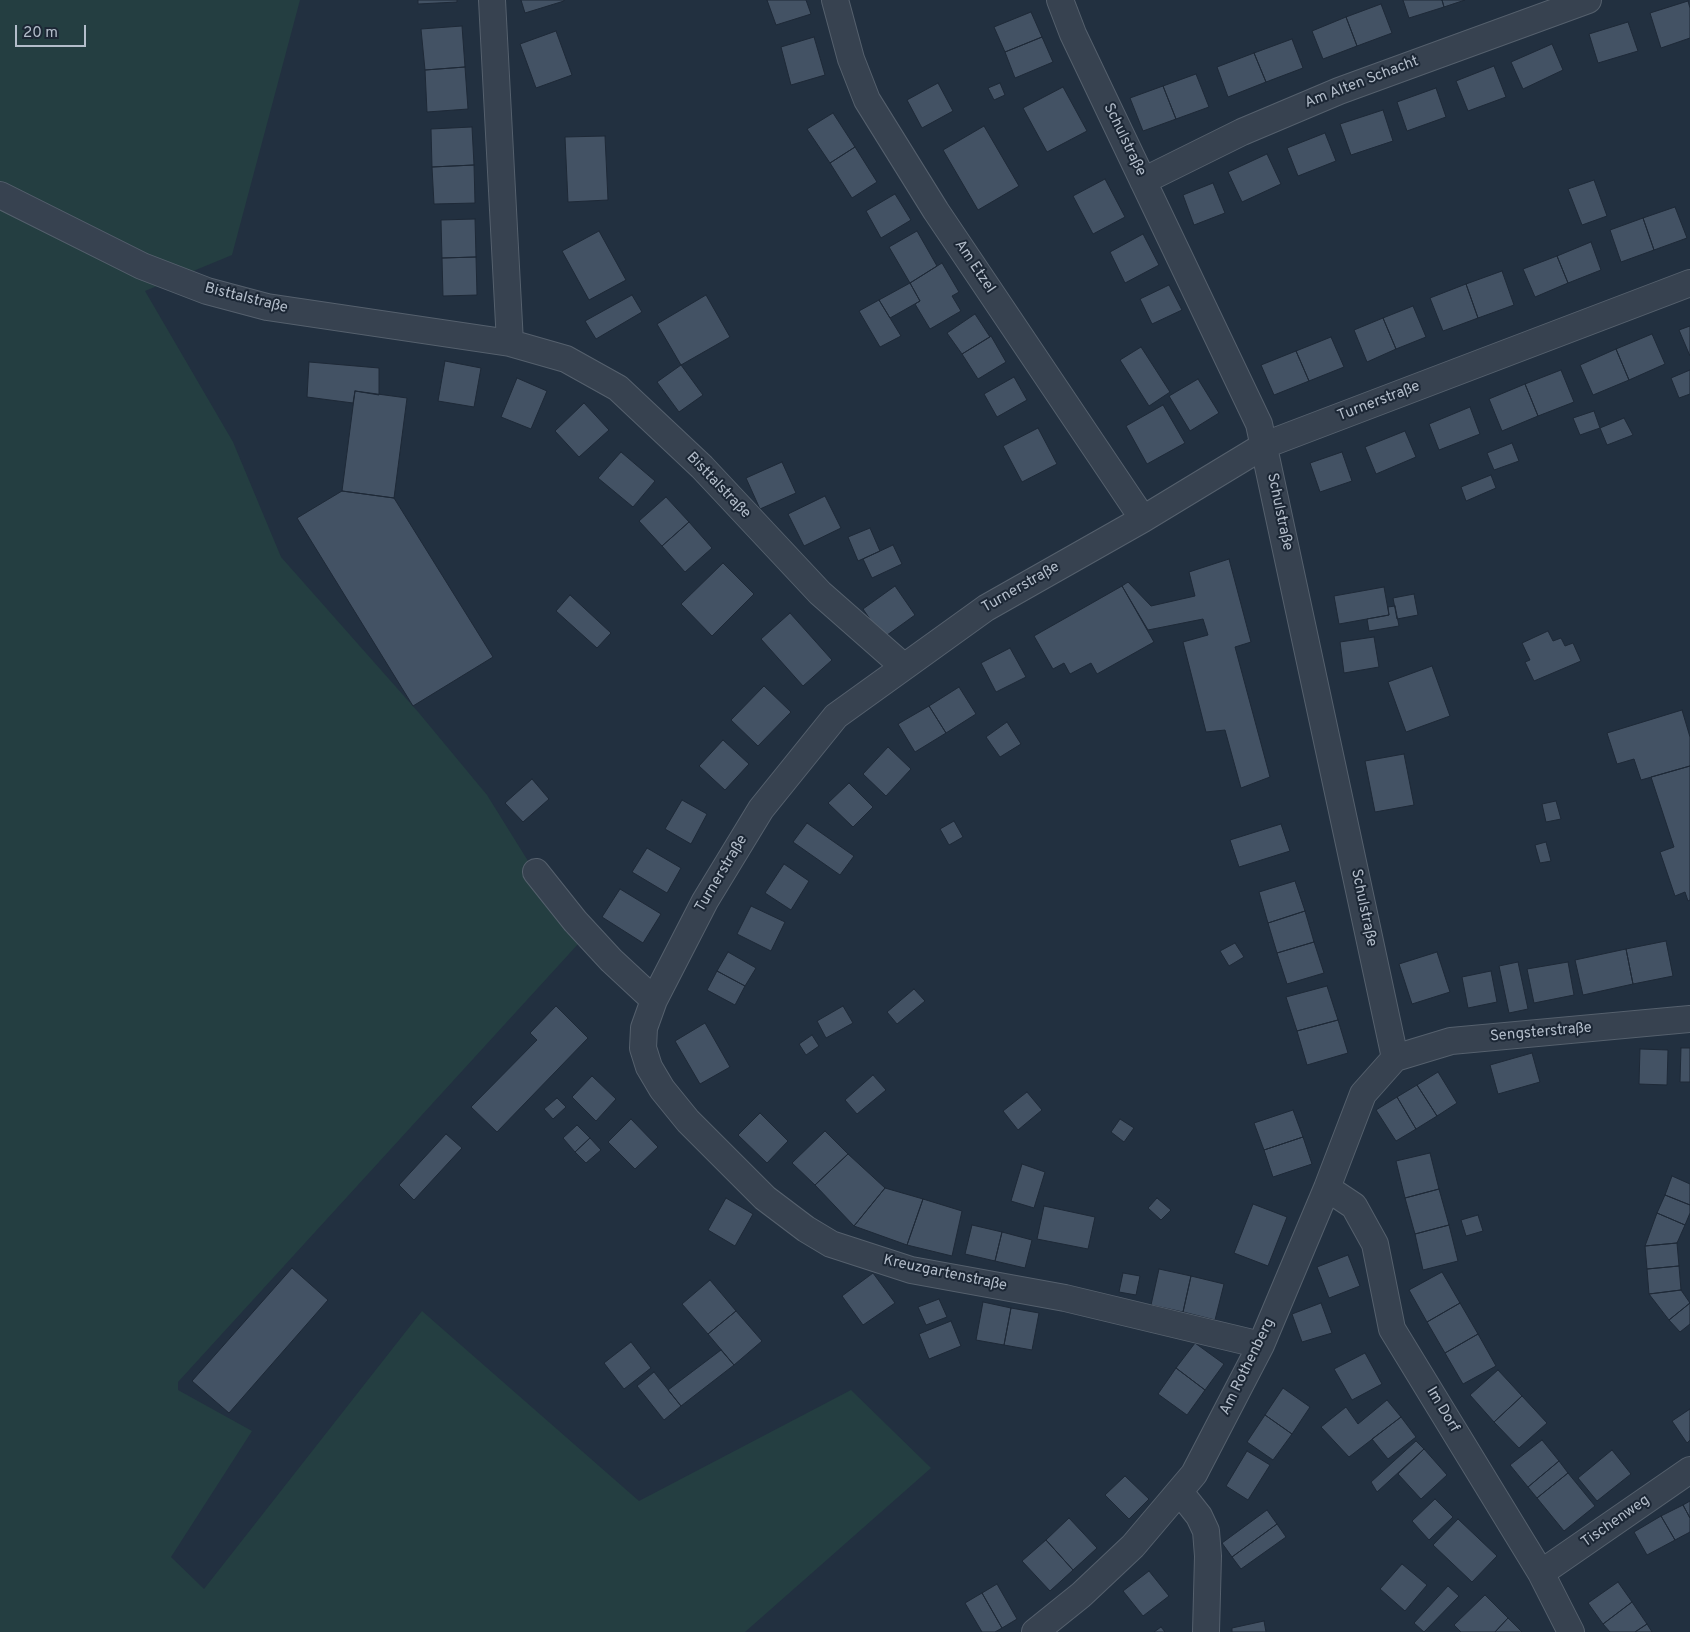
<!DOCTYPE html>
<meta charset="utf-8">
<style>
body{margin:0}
#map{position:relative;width:1690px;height:1632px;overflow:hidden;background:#223040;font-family:Overpass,sans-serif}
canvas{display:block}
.scale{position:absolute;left:15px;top:25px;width:71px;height:22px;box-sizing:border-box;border:2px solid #b3bdca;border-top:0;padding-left:6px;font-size:15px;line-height:18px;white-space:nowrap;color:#b3bdca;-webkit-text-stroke:4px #1c2735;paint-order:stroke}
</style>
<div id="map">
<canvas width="1690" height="1632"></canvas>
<div class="scale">20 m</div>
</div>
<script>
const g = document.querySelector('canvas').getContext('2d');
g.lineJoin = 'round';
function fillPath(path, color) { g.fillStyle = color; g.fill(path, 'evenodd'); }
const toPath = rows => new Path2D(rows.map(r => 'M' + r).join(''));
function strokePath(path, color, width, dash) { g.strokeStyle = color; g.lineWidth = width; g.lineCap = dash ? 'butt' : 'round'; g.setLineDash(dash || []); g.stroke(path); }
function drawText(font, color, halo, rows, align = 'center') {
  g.font = font + ' Overpass,sans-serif'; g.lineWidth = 4; g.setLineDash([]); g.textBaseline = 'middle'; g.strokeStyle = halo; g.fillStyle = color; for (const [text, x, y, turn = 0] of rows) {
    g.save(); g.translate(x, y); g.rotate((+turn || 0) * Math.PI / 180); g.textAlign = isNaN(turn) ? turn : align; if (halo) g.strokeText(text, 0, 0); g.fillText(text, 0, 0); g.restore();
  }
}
fillPath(toPath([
 [0,0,300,0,232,255,145,291,233,442,281,557,419,713,487,795,579,943,178,1382,178,1390,252,1431,171,1557,204,1589,422,1311,639,1501,851,1390,931,1468,745,1632,0,1632]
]), '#243e41');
const building = toPath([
 [418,0,457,0,457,2,418,4,418,0],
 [521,0,564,0,564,1,525,13,521,0],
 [767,0,806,0,811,14,776,25,767,0],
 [1403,0,1442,0,1444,7,1409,18,1403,0],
 [1442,0,1465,0,1444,7,1442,0],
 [1688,1,1690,8,1690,38,1661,48,1650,13,1688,1],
 [1381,4,1392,33,1357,46,1346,17,1381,4],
 [1031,12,1042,37,1005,52,994,27,1031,12],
 [1346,17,1357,46,1323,59,1312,31,1346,17],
 [1628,22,1638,51,1598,63,1589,34,1628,22],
 [462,26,465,67,425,70,421,29,462,26],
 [556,31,572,75,536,88,520,44,556,31],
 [814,37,825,75,791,85,781,47,814,37],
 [1042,37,1053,62,1015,78,1005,52,1042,37],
 [1292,39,1303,68,1266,82,1254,53,1292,39],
 [1552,44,1563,70,1523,89,1511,62,1552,44],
 [1254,53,1266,82,1228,97,1217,67,1254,53],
 [1494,66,1506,97,1468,111,1456,81,1494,66],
 [465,67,468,109,427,112,425,70,465,67],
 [1196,74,1209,107,1176,119,1163,86,1196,74],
 [938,83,953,111,922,128,907,100,938,83],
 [1000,83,1005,95,994,100,988,88,1000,83],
 [1163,86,1176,119,1143,131,1130,98,1163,86],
 [1063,87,1087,131,1047,152,1023,108,1063,87],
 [1436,88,1446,117,1407,131,1397,102,1436,88],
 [1383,110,1393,141,1351,155,1340,124,1383,110],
 [833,113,855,147,830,163,807,129,833,113],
 [984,126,1019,186,978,210,943,150,984,126],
 [472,127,474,165,432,167,431,129,472,127],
 [1325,133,1336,161,1298,176,1287,148,1325,133],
 [605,136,608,200,568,202,565,137,605,136],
 [855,147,877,182,852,198,830,163,855,147],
 [1267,154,1281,184,1242,202,1228,172,1267,154],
 [474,165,475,203,434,204,432,167,474,165],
 [1105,179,1125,217,1093,234,1073,196,1105,179],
 [1594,180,1607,216,1582,225,1568,189,1594,180],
 [1213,183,1225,213,1194,225,1183,195,1213,183],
 [895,194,911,220,881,238,866,211,895,194],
 [1675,207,1687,238,1654,250,1643,218,1675,207],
 [1643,218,1654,250,1621,262,1610,230,1643,218],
 [475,219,476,257,442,258,441,220,475,219],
 [599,231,626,280,589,300,562,251,599,231],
 [917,231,937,266,910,283,889,247,917,231],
 [1143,234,1159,265,1125,283,1110,252,1143,234],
 [1591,242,1601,270,1568,283,1557,256,1591,242],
 [1557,256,1568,283,1535,297,1523,269,1557,256],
 [476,257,477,295,443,296,442,258,476,257],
 [942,263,959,292,952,296,961,311,930,329,915,304,920,301,910,283,942,263],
 [1502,271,1514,305,1478,318,1466,284,1502,271],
 [910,283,920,301,890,318,879,300,910,283],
 [1466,284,1478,318,1443,331,1430,298,1466,284],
 [1169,285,1182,310,1152,324,1140,299,1169,285],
 [632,295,642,312,596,339,585,321,632,295],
 [706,295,730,337,681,365,657,324,706,295],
 [879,300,901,336,880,347,859,311,879,300],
 [1413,306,1426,337,1396,349,1383,318,1413,306],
 [975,314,990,337,962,354,947,333,975,314],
 [1383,318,1396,349,1367,362,1354,330,1383,318],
 [1690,326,1690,356,1679,330,1690,326],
 [1652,334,1665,364,1629,380,1616,349,1652,334],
 [991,336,1006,362,978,379,962,354,991,336],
 [1331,337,1344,367,1309,381,1296,351,1331,337],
 [1141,347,1170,392,1149,406,1120,360,1141,347],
 [1616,349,1629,380,1593,395,1580,365,1616,349],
 [1296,351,1309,381,1274,395,1261,365,1296,351],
 [445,361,481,368,474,407,438,401,445,361],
 [309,362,379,368,379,395,355,391,353,403,307,397,309,362],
 [681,365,703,395,679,412,657,382,681,365],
 [1561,370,1574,402,1538,416,1525,384,1561,370],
 [1690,370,1690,394,1679,398,1671,378,1690,370],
 [1014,377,1027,400,997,417,984,394,1014,377],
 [517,378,547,391,531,429,501,417,517,378],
 [1198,379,1219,413,1190,431,1169,396,1198,379],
 [1525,384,1538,416,1502,431,1489,399,1525,384],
 [355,391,407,398,394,498,342,491,355,391],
 [584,403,609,430,579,457,555,431,584,403],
 [1163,405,1185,443,1147,464,1126,426,1163,405],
 [1470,407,1480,434,1439,450,1429,424,1470,407],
 [1594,411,1600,428,1580,435,1573,418,1594,411],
 [1624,418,1633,435,1607,445,1600,428,1624,418],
 [1038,428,1057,464,1022,482,1003,446,1038,428],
 [1405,431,1416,457,1376,474,1365,447,1405,431],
 [1512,443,1519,461,1494,470,1487,453,1512,443],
 [621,452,655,481,633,507,598,478,621,452],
 [1342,452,1352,481,1320,492,1310,463,1342,452],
 [782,462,796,493,760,509,746,478,782,462],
 [1491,475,1496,488,1466,501,1461,487,1491,475],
 [342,491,394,498,493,657,413,706,297,518,342,491],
 [825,496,841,528,804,546,788,514,825,496],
 [666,497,689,522,662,546,639,521,666,497],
 [689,522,712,548,685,572,662,546,689,522],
 [870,528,880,551,858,561,848,537,870,528],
 [893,545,902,564,872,578,863,559,893,545],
 [1229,559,1251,642,1235,647,1270,777,1241,788,1225,730,1206,732,1183,642,1208,635,1203,619,1148,630,1122,586,1128,582,1151,606,1195,596,1189,572,1229,559],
 [723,563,754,594,712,636,681,604,723,563],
 [895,586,915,615,883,638,863,609,895,586],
 [1122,586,1154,642,1097,674,1091,663,1070,674,1064,663,1053,669,1034,636,1122,586],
 [1384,587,1389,615,1339,624,1334,596,1384,587],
 [1414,594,1418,615,1397,619,1393,598,1414,594],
 [570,595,611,633,597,648,556,611,570,595],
 [1395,606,1399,626,1369,631,1367,619,1389,615,1388,607,1395,606],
 [790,613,832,660,803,686,761,639,790,613],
 [1548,631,1553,641,1561,638,1565,646,1573,643,1581,661,1534,681,1525,662,1530,660,1522,643,1548,631],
 [1374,637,1379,667,1344,673,1340,642,1374,637],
 [1010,648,1026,677,996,692,981,663,1010,648],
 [1432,666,1450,716,1406,732,1388,682,1432,666],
 [764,686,791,712,758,746,731,720,764,686],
 [959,687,976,714,946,733,929,706,959,687],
 [929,706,946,733,915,752,898,724,929,706],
 [1682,710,1690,737,1690,766,1641,780,1634,759,1617,764,1607,733,1682,710],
 [1007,722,1021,744,1000,757,986,737,1007,722],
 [723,740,749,764,725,790,699,766,723,740],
 [888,747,911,769,886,796,863,774,888,747],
 [1404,754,1414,805,1375,812,1365,761,1404,754],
 [1690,766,1690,900,1688,901,1685,892,1675,896,1660,852,1674,847,1651,777,1690,766],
 [532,779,549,799,523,822,505,803,532,779],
 [849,783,873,807,853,827,828,803,849,783],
 [682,800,707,814,691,844,665,829,682,800],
 [1556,801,1561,819,1546,822,1542,804,1556,801],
 [954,821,963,837,949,845,940,829,954,821],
 [807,823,854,856,840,875,793,842,807,823],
 [1281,824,1290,851,1239,867,1230,840,1281,824],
 [1546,842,1551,861,1540,863,1535,845,1546,842],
 [647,848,681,868,667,893,632,872,647,848],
 [784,864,809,881,791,910,765,893,784,864],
 [1295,881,1305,911,1268,923,1259,892,1295,881],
 [620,889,661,914,643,943,602,917,620,889],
 [751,906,785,922,771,951,737,934,751,906],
 [1305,911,1314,942,1277,953,1268,923,1305,911],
 [1666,941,1673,976,1633,984,1626,949,1666,941],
 [1314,942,1324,973,1287,984,1277,953,1314,942],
 [1235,943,1244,957,1229,966,1220,951,1235,943],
 [1626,949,1633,984,1583,995,1575,960,1626,949],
 [728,952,756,968,745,986,717,971,728,952],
 [1437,952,1450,992,1412,1004,1399,964,1437,952],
 [1518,962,1528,1009,1509,1013,1499,966,1518,962],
 [1568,962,1574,995,1534,1003,1527,969,1568,962],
 [717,971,745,986,735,1005,707,990,717,971],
 [1491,971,1497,1002,1468,1008,1462,977,1491,971],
 [1327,986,1338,1020,1297,1031,1286,997,1327,986],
 [914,989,925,1001,897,1024,887,1012,914,989],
 [556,1006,588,1038,497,1132,471,1107,537,1040,530,1033,556,1006],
 [843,1006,853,1023,826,1038,817,1021,843,1006],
 [1338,1020,1348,1053,1307,1065,1297,1031,1338,1020],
 [705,1023,730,1067,700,1084,675,1041,705,1023],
 [812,1035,819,1046,806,1055,799,1044,812,1035],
 [1681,1048,1690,1048,1690,1082,1680,1082,1681,1048],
 [1640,1049,1668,1050,1667,1085,1639,1084,1640,1049],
 [1532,1053,1540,1082,1498,1094,1490,1065,1532,1053],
 [1438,1072,1457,1103,1437,1116,1417,1085,1438,1072],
 [873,1075,886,1090,857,1114,845,1100,873,1075],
 [592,1076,616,1099,596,1121,572,1097,592,1076],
 [1417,1085,1437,1116,1416,1129,1397,1097,1417,1085],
 [1027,1092,1042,1110,1018,1130,1003,1111,1027,1092],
 [1397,1097,1416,1129,1396,1141,1376,1110,1397,1097],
 [557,1098,566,1107,553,1119,544,1109,557,1098],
 [1293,1110,1303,1137,1264,1150,1254,1123,1293,1110],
 [760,1113,788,1141,767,1163,738,1135,760,1113],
 [631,1119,658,1147,635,1169,608,1142,631,1119],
 [1120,1119,1134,1128,1124,1142,1111,1132,1120,1119],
 [577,1125,590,1138,575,1152,563,1138,577,1125],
 [825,1131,848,1154,815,1185,792,1163,825,1131],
 [446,1134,462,1148,414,1200,399,1185,446,1134],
 [1303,1137,1312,1164,1273,1177,1264,1150,1303,1137],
 [590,1138,601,1150,586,1163,575,1152,590,1138],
 [1430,1153,1439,1189,1405,1198,1396,1161,1430,1153],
 [848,1154,885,1188,854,1226,815,1185,848,1154],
 [1022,1164,1045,1172,1034,1208,1011,1201,1022,1164],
 [1672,1176,1690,1184,1690,1205,1665,1195,1672,1176],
 [885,1188,923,1199,907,1245,854,1226,885,1188],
 [1439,1189,1449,1225,1415,1234,1405,1198,1439,1189],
 [1665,1195,1690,1205,1690,1213,1685,1225,1657,1213,1665,1195],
 [726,1198,753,1214,735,1246,708,1230,726,1198],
 [1157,1198,1171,1210,1161,1220,1148,1208,1157,1198],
 [923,1199,962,1211,952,1256,907,1245,923,1199],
 [1253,1204,1287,1217,1268,1266,1234,1253,1253,1204],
 [1044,1206,1095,1217,1088,1249,1037,1239,1044,1206],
 [1657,1213,1685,1225,1677,1243,1645,1246,1657,1213],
 [1478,1215,1483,1231,1466,1236,1461,1220,1478,1215],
 [972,1225,1002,1232,995,1261,965,1254,972,1225],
 [1449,1225,1458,1261,1423,1270,1415,1234,1449,1225],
 [1002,1232,1032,1240,1025,1268,995,1261,1002,1232],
 [1677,1243,1679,1266,1647,1269,1645,1246,1677,1243],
 [1348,1255,1360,1286,1329,1298,1317,1267,1348,1255],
 [1679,1266,1681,1290,1649,1294,1647,1269,1679,1266],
 [292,1268,328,1300,229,1413,192,1381,292,1268],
 [1159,1269,1191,1276,1183,1312,1151,1305,1159,1269],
 [1442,1272,1460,1303,1427,1322,1409,1290,1442,1272],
 [873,1273,895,1303,863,1325,842,1296,873,1273],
 [1123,1273,1140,1276,1136,1295,1119,1292,1123,1273],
 [1191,1276,1224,1284,1215,1320,1183,1312,1191,1276],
 [710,1280,736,1311,708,1334,682,1304,710,1280],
 [1681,1290,1690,1303,1669,1320,1649,1294,1681,1290],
 [939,1299,947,1317,926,1325,918,1307,939,1299],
 [983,1302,1011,1308,1004,1345,976,1340,983,1302],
 [1321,1303,1332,1333,1302,1342,1292,1314,1321,1303],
 [1460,1303,1478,1334,1445,1353,1427,1322,1460,1303],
 [1690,1303,1690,1324,1680,1332,1669,1320,1690,1303],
 [1011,1308,1039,1313,1032,1350,1004,1345,1011,1308],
 [736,1311,762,1341,734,1365,708,1334,736,1311],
 [951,1321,961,1346,929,1359,919,1334,951,1321],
 [1478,1334,1496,1366,1463,1384,1445,1353,1478,1334],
 [631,1342,651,1368,624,1389,604,1363,631,1342],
 [1195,1343,1224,1364,1205,1390,1176,1368,1195,1343],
 [721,1350,734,1365,681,1406,668,1390,721,1350],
 [1365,1353,1382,1384,1352,1400,1334,1369,1365,1353],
 [1176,1368,1205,1390,1187,1415,1158,1394,1176,1368],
 [1498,1370,1522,1396,1494,1422,1470,1395,1498,1370],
 [654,1372,681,1406,664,1420,637,1386,654,1372],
 [1283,1388,1310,1407,1292,1434,1265,1415,1283,1388],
 [1522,1396,1547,1423,1519,1448,1494,1422,1522,1396],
 [1387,1400,1401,1417,1349,1457,1321,1427,1346,1407,1358,1424,1387,1400],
 [1690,1409,1690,1440,1687,1443,1672,1421,1690,1409],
 [1265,1415,1292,1434,1273,1460,1247,1442,1265,1415],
 [1401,1417,1416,1437,1388,1459,1372,1439,1401,1417],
 [1542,1440,1559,1461,1528,1487,1510,1465,1542,1440],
 [1416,1441,1424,1449,1377,1492,1371,1482,1416,1441],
 [1424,1449,1447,1475,1421,1499,1398,1474,1424,1449],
 [1612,1450,1631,1474,1597,1501,1578,1478,1612,1450],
 [1247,1451,1270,1465,1248,1500,1226,1486,1247,1451],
 [1559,1461,1568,1473,1537,1498,1528,1487,1559,1461],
 [1568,1473,1595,1506,1564,1531,1537,1498,1568,1473],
 [1125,1476,1149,1499,1129,1519,1105,1495,1125,1476],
 [1435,1499,1453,1517,1429,1540,1412,1521,1435,1499],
 [1690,1501,1690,1518,1683,1505,1690,1501],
 [1683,1505,1690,1518,1690,1532,1675,1540,1661,1516,1683,1505],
 [1267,1510,1277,1524,1232,1557,1222,1543,1267,1510],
 [1661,1516,1675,1540,1647,1555,1634,1532,1661,1516],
 [1069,1518,1097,1548,1073,1570,1046,1540,1069,1518],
 [1458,1519,1497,1556,1472,1582,1433,1545,1458,1519],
 [1277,1524,1286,1537,1241,1569,1232,1557,1277,1524],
 [1046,1540,1073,1570,1050,1591,1022,1561,1046,1540],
 [1402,1564,1427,1585,1405,1611,1380,1589,1402,1564],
 [1149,1571,1169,1596,1143,1616,1123,1591,1149,1571],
 [1618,1582,1632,1602,1603,1624,1588,1603,1618,1582],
 [997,1584,1017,1619,1002,1628,982,1593,997,1584],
 [1448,1586,1459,1596,1424,1632,1414,1623,1448,1586],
 [982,1593,1002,1628,995,1632,982,1632,965,1603,982,1593],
 [1485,1595,1508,1618,1495,1632,1461,1632,1454,1625,1485,1595],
 [1632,1602,1647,1624,1635,1632,1610,1632,1603,1624,1632,1602],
 [1508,1618,1522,1632,1495,1632,1508,1618],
 [1264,1621,1266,1632,1232,1632,1232,1628,1264,1621],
 [1647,1624,1652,1632,1635,1632,1647,1624],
 [1161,1627,1165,1632,1154,1632,1161,1627]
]);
fillPath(building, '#435264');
strokePath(building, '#1e2937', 1);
const street = toPath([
 [492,0,510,343,566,359,618,388,702,467,820,593,903,666],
 [835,0,851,59,867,100,936,211,1143,519],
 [1060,0,1073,34,1259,424,1395,1058],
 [1143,181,1242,132,1339,91,1588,0],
 [0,195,142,266,207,291,267,307,510,343],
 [536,872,575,921,611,960,654,1000,705,901,761,809,836,716,986,608,1143,519,1265,445,1690,283],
 [654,1000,644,1028,643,1048,649,1067,662,1089,688,1121,765,1198,806,1229,831,1244,911,1270,1065,1298,1261,1345],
 [1395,1058,1451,1041,1690,1019],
 [1327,1188,1354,1206,1375,1244,1392,1329,1541,1573,1571,1632],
 [1180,1492,1199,1516,1206,1531,1208,1556,1206,1632],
 [1541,1573,1690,1470],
 [1035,1632,1081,1595,1133,1546,1194,1474,1261,1345,1327,1188,1363,1094,1395,1058]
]);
strokePath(street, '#55606d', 28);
strokePath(street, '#374250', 26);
drawText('15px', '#b3bdca', '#1c2735', [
 ["Am Alten Schacht",1362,83,-21],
 ["Schulstraße",1124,140,64],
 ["Am Etzel",974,267,56],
 ["Bisttalstraße",246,299,14],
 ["Turnerstraße",1379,402,-21],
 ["Bisttalstraße",718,486,46],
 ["Schulstraße",1279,512,78],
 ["Turnerstraße",1021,588,-30],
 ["Turnerstraße",722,874,-59],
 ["Schulstraße",1363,908,78],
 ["Sengsterstraße",1541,1033,-5],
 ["Kreuzgartenstraße",945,1274,12],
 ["Am Rothenberg",1248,1367,-64],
 ["Im Dorf",1442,1410,59],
 ["Tischenweg",1616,1522,-35]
]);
</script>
